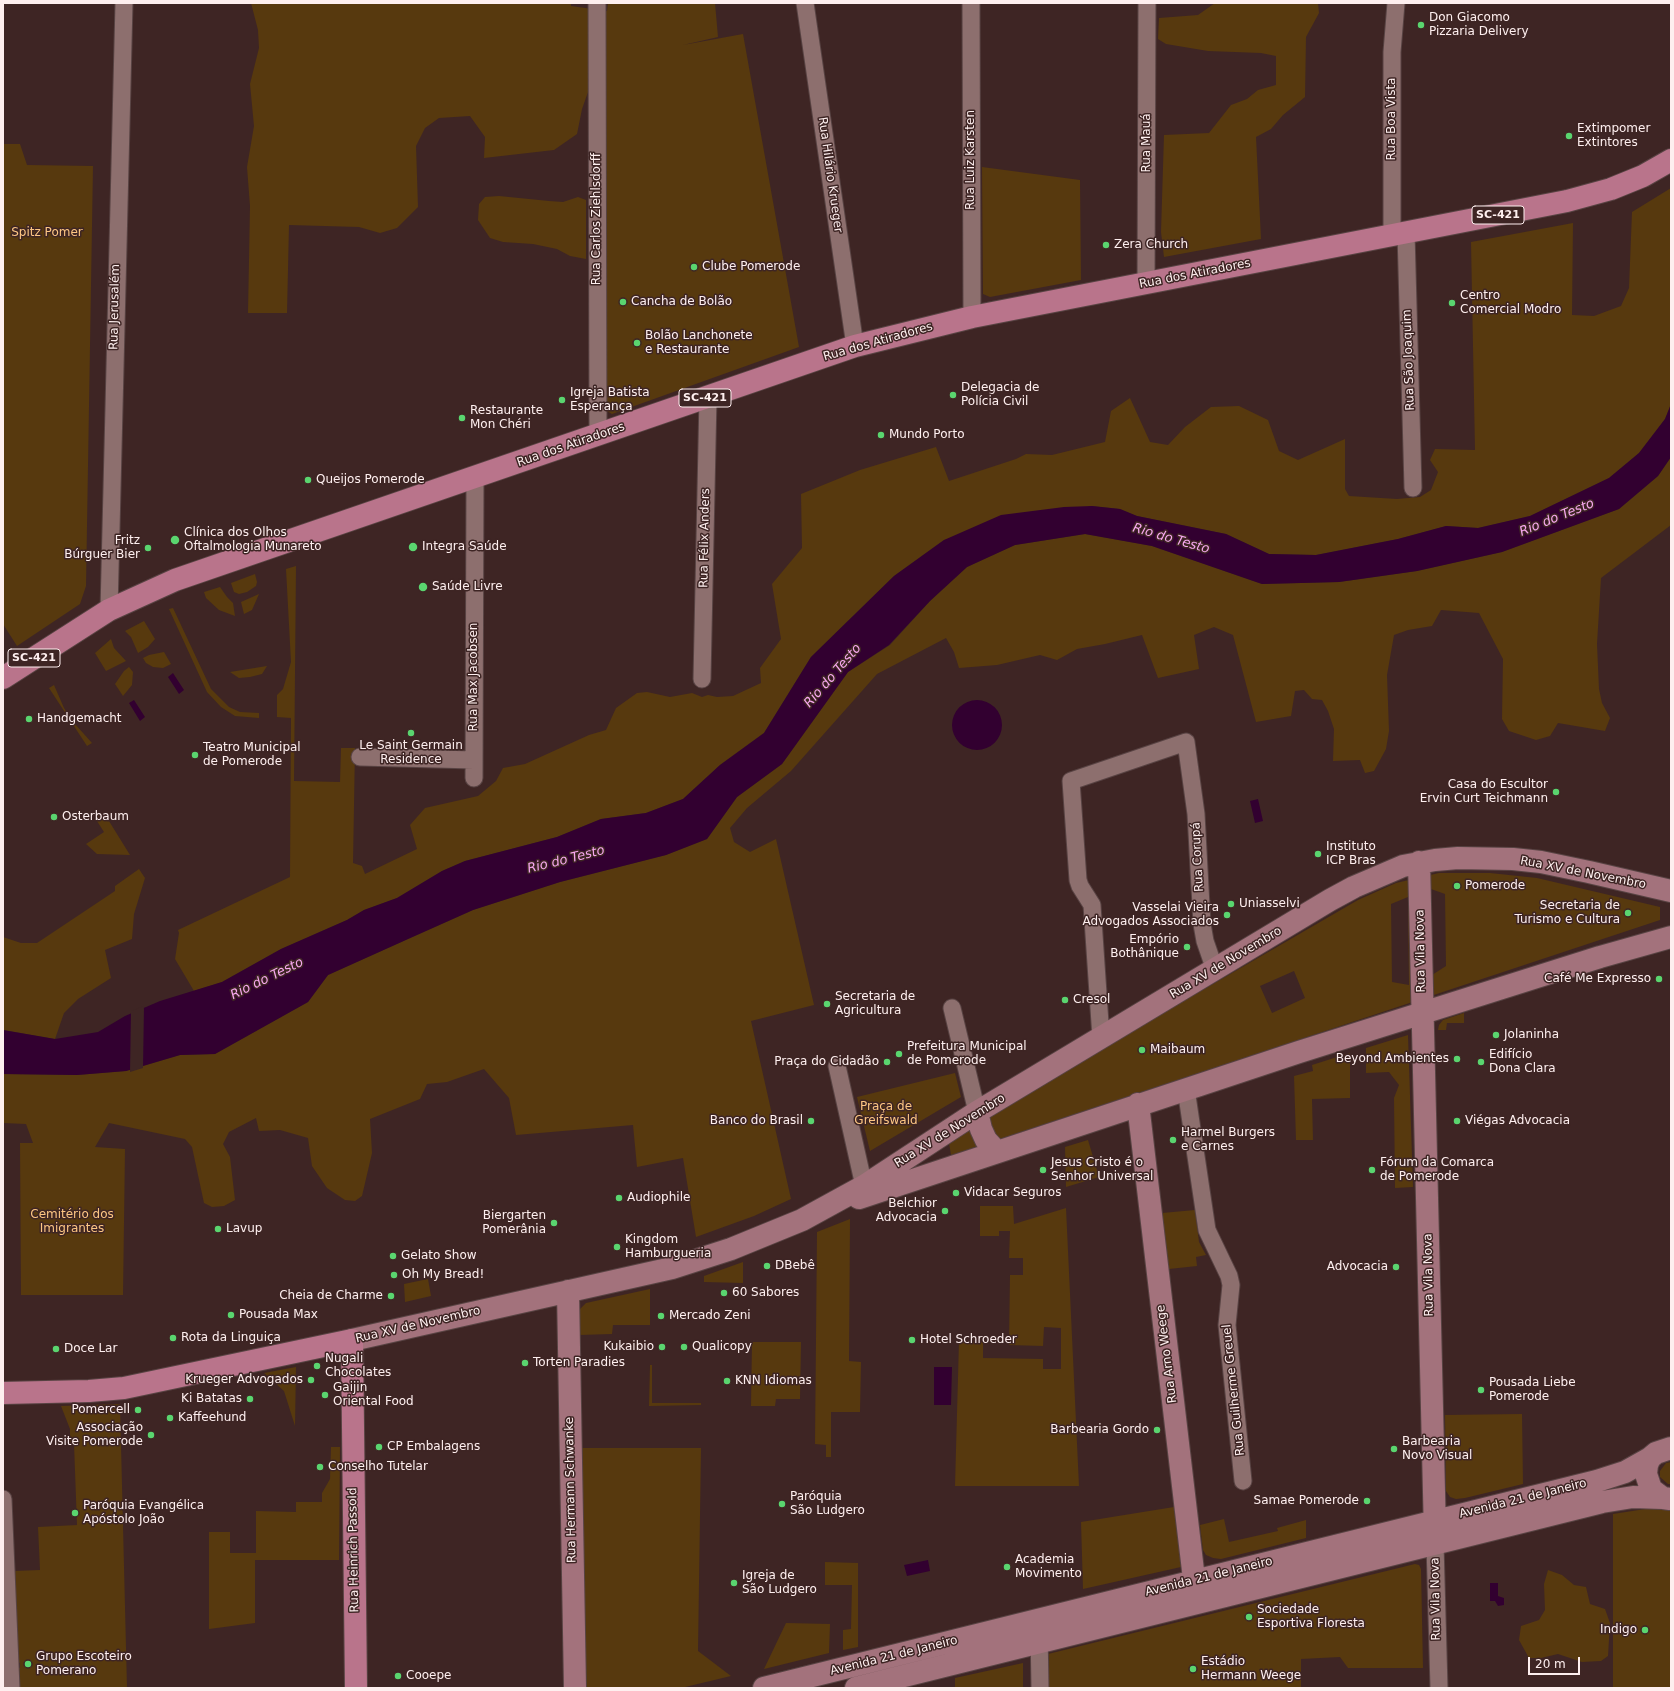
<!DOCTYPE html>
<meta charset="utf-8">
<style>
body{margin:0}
#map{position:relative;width:1674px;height:1691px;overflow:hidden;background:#3e2524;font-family:"DejaVu Sans",sans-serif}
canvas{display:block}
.frame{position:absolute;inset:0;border:4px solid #feefef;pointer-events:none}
.scale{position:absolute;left:1528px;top:1657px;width:52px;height:18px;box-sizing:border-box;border:2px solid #feefef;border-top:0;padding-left:5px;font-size:12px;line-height:14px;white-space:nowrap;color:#feefef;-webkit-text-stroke:3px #3e2524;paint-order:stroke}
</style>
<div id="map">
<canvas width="1674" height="1691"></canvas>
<div class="frame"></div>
<div class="scale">20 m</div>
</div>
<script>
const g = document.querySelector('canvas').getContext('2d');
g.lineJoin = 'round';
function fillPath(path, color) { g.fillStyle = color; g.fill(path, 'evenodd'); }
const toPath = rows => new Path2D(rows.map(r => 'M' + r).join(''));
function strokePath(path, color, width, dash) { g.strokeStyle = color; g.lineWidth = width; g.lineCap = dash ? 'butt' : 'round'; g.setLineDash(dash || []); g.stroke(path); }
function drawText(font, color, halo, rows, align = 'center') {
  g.font = font + ' "DejaVu Sans",sans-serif'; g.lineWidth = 3; g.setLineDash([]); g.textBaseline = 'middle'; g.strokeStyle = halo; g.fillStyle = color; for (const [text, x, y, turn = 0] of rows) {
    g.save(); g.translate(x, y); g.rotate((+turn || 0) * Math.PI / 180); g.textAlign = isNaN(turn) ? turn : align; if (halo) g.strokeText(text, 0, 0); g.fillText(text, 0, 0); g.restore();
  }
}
fillPath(toPath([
 [251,3,571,3,571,6,607,11,608,3,715,3,718,37,683,45,743,34,799,347,612,414,605,410,598,64,582,109,577,134,554,150,484,158,485,137,470,116,439,118,425,128,416,146,418,207,397,228,380,233,359,227,289,225,287,313,248,313,250,206,247,167,254,126,250,84,259,48,258,30],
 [1215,3,1318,3,1319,13,1306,37,1305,97,1283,115,1271,129,1256,137,1261,239,1164,257,1161,232,1164,135,1209,133,1231,105,1247,99,1258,90,1276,85,1276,56,1261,53,1208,51,1166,44,1158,39,1159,18,1198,15],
 [3,144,20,144,27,165,93,166,86,586,80,604,17,646,3,624],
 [982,167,1080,180,1081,280,990,297,983,294],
 [1671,188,1671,404,1665,419,1639,453,1609,478,1530,516,1478,528,1446,526,1398,539,1316,555,1269,554,1226,534,1137,516,1120,509,1092,506,944,540,894,576,811,657,764,733,720,765,683,799,646,813,601,819,557,837,465,861,442,871,397,898,364,910,347,920,281,949,222,982,194,991,175,959,179,933,178,930,290,877,291,718,277,717,277,695,283,689,291,662,286,569,296,566,294,781,340,782,341,748,355,748,353,863,362,866,365,874,417,849,410,825,425,808,478,796,496,781,503,768,525,764,589,735,606,730,616,708,637,693,647,692,670,697,692,693,702,697,708,695,717,697,733,696,761,683,760,668,781,639,772,584,802,548,801,494,860,470,936,447,949,481,1016,459,1026,454,1052,455,1105,442,1111,411,1130,398,1150,442,1168,445,1185,427,1211,407,1239,406,1268,420,1279,451,1298,460,1345,439,1345,489,1349,496,1397,499,1420,497,1431,490,1438,472,1430,460,1435,449,1475,450,1471,242,1573,223,1572,315,1594,316,1621,306,1629,288,1632,212],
 [499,196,549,201,563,202,578,197,586,200,586,259,570,256,557,249,533,244,503,242,490,238,478,220,479,204,485,197],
 [1671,457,1671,525,1601,578,1597,644,1599,689,1602,703,1610,718,1605,731,1558,723,1550,736,1536,740,1509,731,1502,719,1503,659,1479,613,1441,610,1432,626,1408,630,1394,635,1387,675,1389,731,1386,749,1374,771,1365,773,1360,760,1333,761,1334,729,1328,711,1322,700,1312,699,1304,690,1295,691,1291,716,1256,722,1233,635,1214,627,1194,635,1199,669,1158,678,1142,635,1105,644,1077,649,1057,660,1040,655,997,665,959,668,954,652,946,638,877,674,791,771,747,808,730,828,734,842,750,852,776,839,814,1005,751,1021,791,1199,754,1216,696,1237,683,1158,637,1167,633,1125,516,1135,509,1098,484,1069,447,1082,427,1084,420,1099,370,1119,372,1153,362,1196,355,1201,345,1200,327,1188,312,1166,308,1138,280,1130,259,1131,256,1118,229,1132,223,1144,230,1157,235,1200,224,1206,212,1207,204,1203,192,1147,185,1139,109,1123,95,1147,125,1149,123,1295,21,1295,20,1143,33,1143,26,1124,3,1123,3,1074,77,1075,126,1071,180,1055,215,1054,308,1002,328,975,408,939,473,910,560,882,666,855,707,839,737,797,782,764,848,672,890,645,930,601,967,567,1015,545,1085,534,1152,546,1262,584,1339,582,1417,571,1502,552,1619,509,1658,476],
 [255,574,257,582,256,586,247,592,239,594,234,592,231,583],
 [220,587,227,597,233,603,235,616,219,610,206,598,204,592],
 [259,594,252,610,244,614,241,602],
 [173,608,211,689,229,707,240,712,259,713,259,718,235,716,221,707,207,692,169,609],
 [144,621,155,639,148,647,138,653,131,637,125,631],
 [111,639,114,648,126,661,106,671,95,653],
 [164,652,171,664,163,668,153,667,146,663,143,658,149,655],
 [267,666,262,674,250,677,239,678,230,672],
 [129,667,133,672,132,685,123,696,115,684,124,671],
 [54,685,64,708,75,724,92,743,87,746,49,688],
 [104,813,130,855,97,854,86,844,104,832,95,818],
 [139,869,145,878,134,914,132,939,105,950,111,978,78,999,64,1013,55,1039,3,1030,3,937,21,943,37,943,115,891,115,886],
 [1439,873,1490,873,1537,878,1660,907,1660,920,951,1155,949,1143,1017,1100,1101,1049,1358,900,1396,883],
 [1431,889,1445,894,1446,966,1432,975],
 [1408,897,1409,985,1392,982,1391,904],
 [1294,971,1305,998,1272,1013,1260,986],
 [1464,1013,1464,1023,1447,1023,1446,1030,1438,1030,1439,1025,1443,1020],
 [1408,1035,1413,1187,1395,1188,1394,1098,1399,1085,1389,1072,1366,1073,1366,1048],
 [1350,1053,1350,1098,1312,1099,1313,1140,1296,1140,1294,1076,1313,1071,1312,1065],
 [955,1073,961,1097,870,1151,857,1097],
 [1088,1140,1099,1177,1066,1187,1065,1147],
 [980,1206,1013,1206,1014,1224,1066,1208,1079,1486,955,1486,959,1341,983,1342,983,1358,1043,1359,1043,1369,1061,1369,1061,1328,1044,1327,1043,1346,1009,1345,1010,1275,1023,1275,1023,1258,1009,1258,1010,1231,999,1231,999,1236,980,1236],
 [1195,1210,1199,1242,1206,1255,1196,1257,1197,1266,1169,1269,1162,1213],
 [850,1219,849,1361,861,1362,860,1412,831,1412,831,1457,826,1457,826,1445,815,1444,817,1232],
 [743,1262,743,1283,704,1282,704,1276],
 [428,1279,431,1296,405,1302,404,1284],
 [650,1289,650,1325,613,1325,612,1334,579,1335,579,1310,586,1303],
 [752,1342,801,1342,800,1399,776,1399,775,1406,751,1406],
 [650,1365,652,1365,652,1403,701,1403,701,1405,649,1406],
 [296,1367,295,1426,284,1391,264,1373],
 [120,1404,127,1688,19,1688,18,1668,20,1668,20,1663,18,1662,14,1571,40,1570,38,1527,77,1525,74,1444,70,1444,70,1429,61,1406],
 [1522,1414,1523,1484,1465,1498,1456,1499,1450,1497,1446,1491,1445,1415],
 [331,1447,340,1447,339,1560,255,1560,255,1623,209,1629,209,1532,230,1532,230,1553,256,1553,256,1511,296,1512,296,1502,322,1502,322,1493,330,1479],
 [581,1448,701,1448,698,1651,731,1676,681,1688,583,1688],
 [1671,1462,1671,1484,1668,1484,1660,1477,1660,1471,1666,1463],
 [1671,1505,1671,1688,1613,1688,1613,1514],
 [1174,1507,1181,1567,1083,1589,1081,1522],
 [1224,1519,1229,1542,1278,1531,1277,1528,1306,1520,1306,1538,1221,1559,1213,1558,1206,1555,1203,1550,1200,1525],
 [825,1562,858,1563,858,1647,843,1650,843,1630,851,1629,852,1585,825,1585],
 [1415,1564,1419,1565,1421,1569,1423,1668,1348,1668,1340,1657,1301,1659,1301,1688,1049,1688,1048,1654],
 [1548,1570,1562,1575,1574,1585,1586,1587,1590,1604,1605,1609,1610,1623,1608,1656,1601,1661,1582,1662,1558,1654,1541,1658,1529,1658,1519,1640,1521,1626,1539,1620,1545,1610,1544,1584],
 [786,1623,830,1624,829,1653,764,1669],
 [1023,1663,1023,1688,955,1688,955,1678]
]), '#57390e');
fillPath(toPath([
 [1671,404,1671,457,1658,476,1619,509,1502,552,1417,571,1339,582,1262,584,1152,546,1085,534,1015,545,967,567,930,601,889,645,848,672,782,764,737,797,707,839,666,855,560,882,473,910,408,939,328,975,308,1002,215,1054,180,1055,126,1071,77,1075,3,1074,3,1030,55,1039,98,1032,125,1016,160,1001,222,982,281,949,347,920,364,910,397,898,442,871,465,861,557,837,601,819,646,813,683,799,720,765,764,733,811,657,894,576,944,540,1001,515,1064,507,1092,506,1120,509,1137,516,1226,534,1269,554,1316,555,1398,539,1446,526,1478,528,1530,516,1609,478,1639,453,1665,419],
 [173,673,184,690,179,694,168,677],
 [134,700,145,717,140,721,129,703],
 '952 725a25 25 0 1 1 50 0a25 25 0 1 1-50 0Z',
 [1258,799,1263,821,1255,823,1250,801],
 [934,1367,952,1367,951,1405,934,1405],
 [928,1560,930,1571,907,1576,904,1565],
 [1490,1583,1498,1583,1498,1596,1504,1598,1504,1605,1498,1606,1495,1601,1490,1601]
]), '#320030');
fillPath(toPath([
 [144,1006,143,1068,130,1072,131,1011]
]), '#3e2524');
const street = toPath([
 [597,3,598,435],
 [805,3,855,346],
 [971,3,972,317],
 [1406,233,1413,488],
 [1392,236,1392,52,1396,3],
 [1146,283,1147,3],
 [109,610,124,3],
 [702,679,708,397],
 [360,757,474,760],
 [474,778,475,479],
 [952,1008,977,1112],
 [1101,1038,1092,905,1080,886,1078,880,1071,781,1186,742,1196,814,1202,924,1205,941,1215,970],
 [837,1066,864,1186],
 [1186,1089,1207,1230,1229,1276,1231,1285,1227,1325,1243,1481],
 [3,1499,11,1688],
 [1435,1544,1439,1688],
 [1039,1630,1040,1688]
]);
const secondary = toPath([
 [1419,862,1435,1534],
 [1138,1104,1196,1596],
 [977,1112,981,1129,986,1140,997,1152],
 [859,1198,1299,1052,1600,957,1671,937],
 [568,1291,575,1688],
 [352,1340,672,1268,731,1249,802,1220,864,1186,977,1112,1330,900,1354,887,1403,866,1435,860,1458,858,1513,859,1541,862,1589,872,1671,891],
 [1670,1499,1663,1498,1651,1489,1646,1474,1647,1465,1650,1458,1656,1453,1671,1448],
 [764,1688,1597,1481,1625,1472,1650,1458],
 [856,1688,1602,1502,1633,1497,1663,1498]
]);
const primary = toPath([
 [3,678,109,610,175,580,855,346,972,317,1567,201,1611,189,1643,176,1671,160],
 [3,1393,89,1391,124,1388,352,1340,356,1688]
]);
strokePath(street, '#584343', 19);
strokePath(secondary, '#584343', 24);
strokePath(primary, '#584343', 24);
strokePath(street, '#8d6f6e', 17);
strokePath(secondary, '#a3727c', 22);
strokePath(primary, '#b9748b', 22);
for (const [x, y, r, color] of [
 [1421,25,4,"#5ad56f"],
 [1569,136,4,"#5ad56f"],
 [1106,245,4,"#5ad56f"],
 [694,267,4,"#5ad56f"],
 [623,302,4,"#5ad56f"],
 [1452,303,4,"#5ad56f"],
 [637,343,4,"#5ad56f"],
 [953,395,4,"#5ad56f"],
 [562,400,4,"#5ad56f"],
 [462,418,4,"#5ad56f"],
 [881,435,4,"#5ad56f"],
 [308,480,4,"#5ad56f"],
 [175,540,5,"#5ad56f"],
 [413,547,5,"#5ad56f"],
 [148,548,4,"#5ad56f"],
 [423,587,5,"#5ad56f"],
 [29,719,4,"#5ad56f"],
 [411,733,4,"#5ad56f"],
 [195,755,4,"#5ad56f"],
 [1556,792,4,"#5ad56f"],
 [54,817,4,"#5ad56f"],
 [1318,854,4,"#5ad56f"],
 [1457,886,4,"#5ad56f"],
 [1231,904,4,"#5ad56f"],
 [1628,913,4,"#5ad56f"],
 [1227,915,4,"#5ad56f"],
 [1187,947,4,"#5ad56f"],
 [1659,979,4,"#5ad56f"],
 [1065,1000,4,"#5ad56f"],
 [827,1004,4,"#5ad56f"],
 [1496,1035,4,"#5ad56f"],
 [1142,1050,4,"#5ad56f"],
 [899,1054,4,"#5ad56f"],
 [1457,1059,4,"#5ad56f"],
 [887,1062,4,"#5ad56f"],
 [1481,1062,4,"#5ad56f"],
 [811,1121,4,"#5ad56f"],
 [1457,1121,4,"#5ad56f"],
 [1173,1140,4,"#5ad56f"],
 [1043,1170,4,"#5ad56f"],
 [1372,1170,4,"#5ad56f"],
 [956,1193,4,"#5ad56f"],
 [619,1198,4,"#5ad56f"],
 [945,1211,4,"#5ad56f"],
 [554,1223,4,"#5ad56f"],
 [218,1229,4,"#5ad56f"],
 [617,1247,4,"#5ad56f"],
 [393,1256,4,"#5ad56f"],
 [767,1266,4,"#5ad56f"],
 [1396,1267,4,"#5ad56f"],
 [394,1275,4,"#5ad56f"],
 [724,1293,4,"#5ad56f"],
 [391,1296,4,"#5ad56f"],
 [231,1315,4,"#5ad56f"],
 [661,1316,4,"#5ad56f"],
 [173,1338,4,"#5ad56f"],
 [912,1340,4,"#5ad56f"],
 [662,1347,4,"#5ad56f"],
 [684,1347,4,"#5ad56f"],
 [56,1349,4,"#5ad56f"],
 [525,1363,4,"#5ad56f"],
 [317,1366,4,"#5ad56f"],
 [311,1380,4,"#5ad56f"],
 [727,1381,4,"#5ad56f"],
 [1481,1390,4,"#5ad56f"],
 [325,1395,4,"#5ad56f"],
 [250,1399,4,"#5ad56f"],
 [138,1410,4,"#5ad56f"],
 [170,1418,4,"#5ad56f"],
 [1157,1430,4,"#5ad56f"],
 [151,1435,4,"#5ad56f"],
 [379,1447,4,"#5ad56f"],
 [1394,1449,4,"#5ad56f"],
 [320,1467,4,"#5ad56f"],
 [1367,1501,4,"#5ad56f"],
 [782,1504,4,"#5ad56f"],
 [75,1513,4,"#5ad56f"],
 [1007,1567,4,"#5ad56f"],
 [734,1583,4,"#5ad56f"],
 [1249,1617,4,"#5ad56f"],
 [1645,1630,4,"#5ad56f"],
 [28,1664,4,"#5ad56f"],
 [1193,1669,4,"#5ad56f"],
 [398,1676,4,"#5ad56f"]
]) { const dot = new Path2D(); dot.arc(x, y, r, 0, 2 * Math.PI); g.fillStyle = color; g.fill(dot); strokePath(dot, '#3e2524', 1.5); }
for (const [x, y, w] of [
 [1498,215,52],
 [705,398,52],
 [34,658,52]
]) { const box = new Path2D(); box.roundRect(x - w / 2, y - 9, w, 18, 3); g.fillStyle = '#3e2524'; g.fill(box); strokePath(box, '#feefef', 1); }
drawText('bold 11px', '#feefef', null, [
 ["SC-421",1498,215],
 ["SC-421",705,398],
 ["SC-421",34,658]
]);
drawText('12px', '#feefef', '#3e2524', [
 ["Don Giacomo",1429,18],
 ["Pizzaria Delivery",1429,32],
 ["Extimpomer",1577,129],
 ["Extintores",1577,143],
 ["Zera Church",1114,245],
 ["Clube Pomerode",702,267],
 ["Centro",1460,296],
 ["Comercial Modro",1460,310],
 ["Cancha de Bolão",631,302],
 ["Bolão Lanchonete",645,336],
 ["e Restaurante",645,350],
 ["Delegacia de",961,388],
 ["Polícia Civil",961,402],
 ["Igreja Batista",570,393],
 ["Esperança",570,407],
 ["Restaurante",470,411],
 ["Mon Chéri",470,425],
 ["Mundo Porto",889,435],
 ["Queijos Pomerode",316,480],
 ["Clínica dos Olhos",184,533],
 ["Oftalmologia Munareto",184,547],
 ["Fritz",140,541,"right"],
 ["Búrguer Bier",140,555,"right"],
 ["Integra Saúde",422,547],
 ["Saúde Livre",432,587],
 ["Handgemacht",37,719],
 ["Le Saint Germain",411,746,"center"],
 ["Residence",411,760,"center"],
 ["Teatro Municipal",203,748],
 ["de Pomerode",203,762],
 ["Casa do Escultor",1548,785,"right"],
 ["Ervin Curt Teichmann",1548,799,"right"],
 ["Osterbaum",62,817],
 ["Instituto",1326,847],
 ["ICP Bras",1326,861],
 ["Pomerode",1465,886],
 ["Uniasselvi",1239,904],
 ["Secretaria de",1620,906,"right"],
 ["Turismo e Cultura",1620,920,"right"],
 ["Vasselai Vieira",1219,908,"right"],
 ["Advogados Associados",1219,922,"right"],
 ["Empório",1179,940,"right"],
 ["Bothânique",1179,954,"right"],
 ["Café Me Expresso",1651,979,"right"],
 ["Secretaria de",835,997],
 ["Agricultura",835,1011],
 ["Cresol",1073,1000],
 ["Jolaninha",1504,1035],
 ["Prefeitura Municipal",907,1047],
 ["de Pomerode",907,1061],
 ["Maibaum",1150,1050],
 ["Edifício",1489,1055],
 ["Dona Clara",1489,1069],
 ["Beyond Ambientes",1449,1059,"right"],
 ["Praça do Cidadão",879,1062,"right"],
 ["Banco do Brasil",803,1121,"right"],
 ["Viégas Advocacia",1465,1121],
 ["Harmel Burgers",1181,1133],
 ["e Carnes",1181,1147],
 ["Jesus Cristo é o",1051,1163],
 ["Senhor Universal",1051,1177],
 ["Fórum da Comarca",1380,1163],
 ["de Pomerode",1380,1177],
 ["Vidacar Seguros",964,1193],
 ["Audiophile",627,1198],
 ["Belchior",937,1204,"right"],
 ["Advocacia",937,1218,"right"],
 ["Biergarten",546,1216,"right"],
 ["Pomerânia",546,1230,"right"],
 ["Lavup",226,1229],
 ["Kingdom",625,1240],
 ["Hamburgueria",625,1254],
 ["Gelato Show",401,1256],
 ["DBebê",775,1266],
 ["Advocacia",1388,1267,"right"],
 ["Oh My Bread!",402,1275],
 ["60 Sabores",732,1293],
 ["Cheia de Charme",383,1296,"right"],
 ["Pousada Max",239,1315],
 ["Mercado Zeni",669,1316],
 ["Rota da Linguiça",181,1338],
 ["Hotel Schroeder",920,1340],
 ["Kukaibio",654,1347,"right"],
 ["Qualicopy",692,1347],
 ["Doce Lar",64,1349],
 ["Nugali",325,1359],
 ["Chocolates",325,1373],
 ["Torten Paradies",533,1363],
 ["Krueger Advogados",303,1380,"right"],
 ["KNN Idiomas",735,1381],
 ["Pousada Liebe",1489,1383],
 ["Pomerode",1489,1397],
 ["Gaijin",333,1388],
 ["Oriental Food",333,1402],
 ["Ki Batatas",242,1399,"right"],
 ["Pomercell",130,1410,"right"],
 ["Kaffeehund",178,1418],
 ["Associação",143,1428,"right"],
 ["Visite Pomerode",143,1442,"right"],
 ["Barbearia Gordo",1149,1430,"right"],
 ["Barbearia",1402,1442],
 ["Novo Visual",1402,1456],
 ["CP Embalagens",387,1447],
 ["Conselho Tutelar",328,1467],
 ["Paróquia",790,1497],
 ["São Ludgero",790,1511],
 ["Samae Pomerode",1359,1501,"right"],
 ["Paróquia Evangélica",83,1506],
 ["Apóstolo João",83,1520],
 ["Academia",1015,1560],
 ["Movimento",1015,1574],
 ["Igreja de",742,1576],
 ["São Ludgero",742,1590],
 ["Sociedade",1257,1610],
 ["Esportiva Floresta",1257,1624],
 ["Indigo",1637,1630,"right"],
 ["Grupo Escoteiro",36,1657],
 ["Pomerano",36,1671],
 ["Estádio",1201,1662],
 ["Hermann Weege",1201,1676],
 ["Cooepe",406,1676]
], 'left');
drawText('12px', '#feefef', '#3e2524', [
 ["Rua Boa Vista",1392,119,-90],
 ["Rua Mauá",1147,143,-90],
 ["Rua Luiz Karsten",971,160,-90],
 ["Rua Hilário Krueger",830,175,82],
 ["Rua Carlos Ziehlsdorff",597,219,-90],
 ["Rua dos Atiradores",1195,274,-11],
 ["Rua Jerusalém",115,307,-89],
 ["Rua dos Atiradores",878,342,-16],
 ["Rua São Joaquim",1409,360,-92],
 ["Rua dos Atiradores",571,445,-19],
 ["Rua Félix Anders",705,538,-89],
 ["Rua Max Jacobsen",474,677,-90],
 ["Rua Corupá",1198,857,-93],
 ["Rua XV de Novembro",1583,873,11],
 ["Rua Vila Nova",1421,951,-91],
 ["Rua XV de Novembro",1226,963,-31],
 ["Rua XV de Novembro",950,1131,-32],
 ["Rua Vila Nova",1429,1275,-91],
 ["Rua XV de Novembro",418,1325,-13],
 ["Rua Arno Weege",1167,1354,-97],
 ["Rua Guilherme Greuel",1234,1390,-96],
 ["Rua Hermann Schwanke",571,1490,-91],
 ["Avenida 21 de Janeiro",1523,1499,-14],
 ["Rua Heinrich Passold",354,1550,-91],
 ["Avenida 21 de Janeiro",1209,1577,-14],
 ["Rua Vila Nova",1436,1599,-91],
 ["Avenida 21 de Janeiro",894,1656,-14]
]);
drawText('12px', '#fdc683', '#3e2524', [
 ["Spitz Pomer",47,233],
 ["Praça de",886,1107],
 ["Greifswald",886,1121],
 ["Cemitério dos",72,1215],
 ["Imigrantes",72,1229]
]);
drawText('italic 13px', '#f8a8f0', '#3e2524', [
 ["Rio do Testo",1557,518,-22],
 ["Rio do Testo",1171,539,16],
 ["Rio do Testo",833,676,-49],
 ["Rio do Testo",566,860,-14],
 ["Rio do Testo",267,979,-26]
]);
</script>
